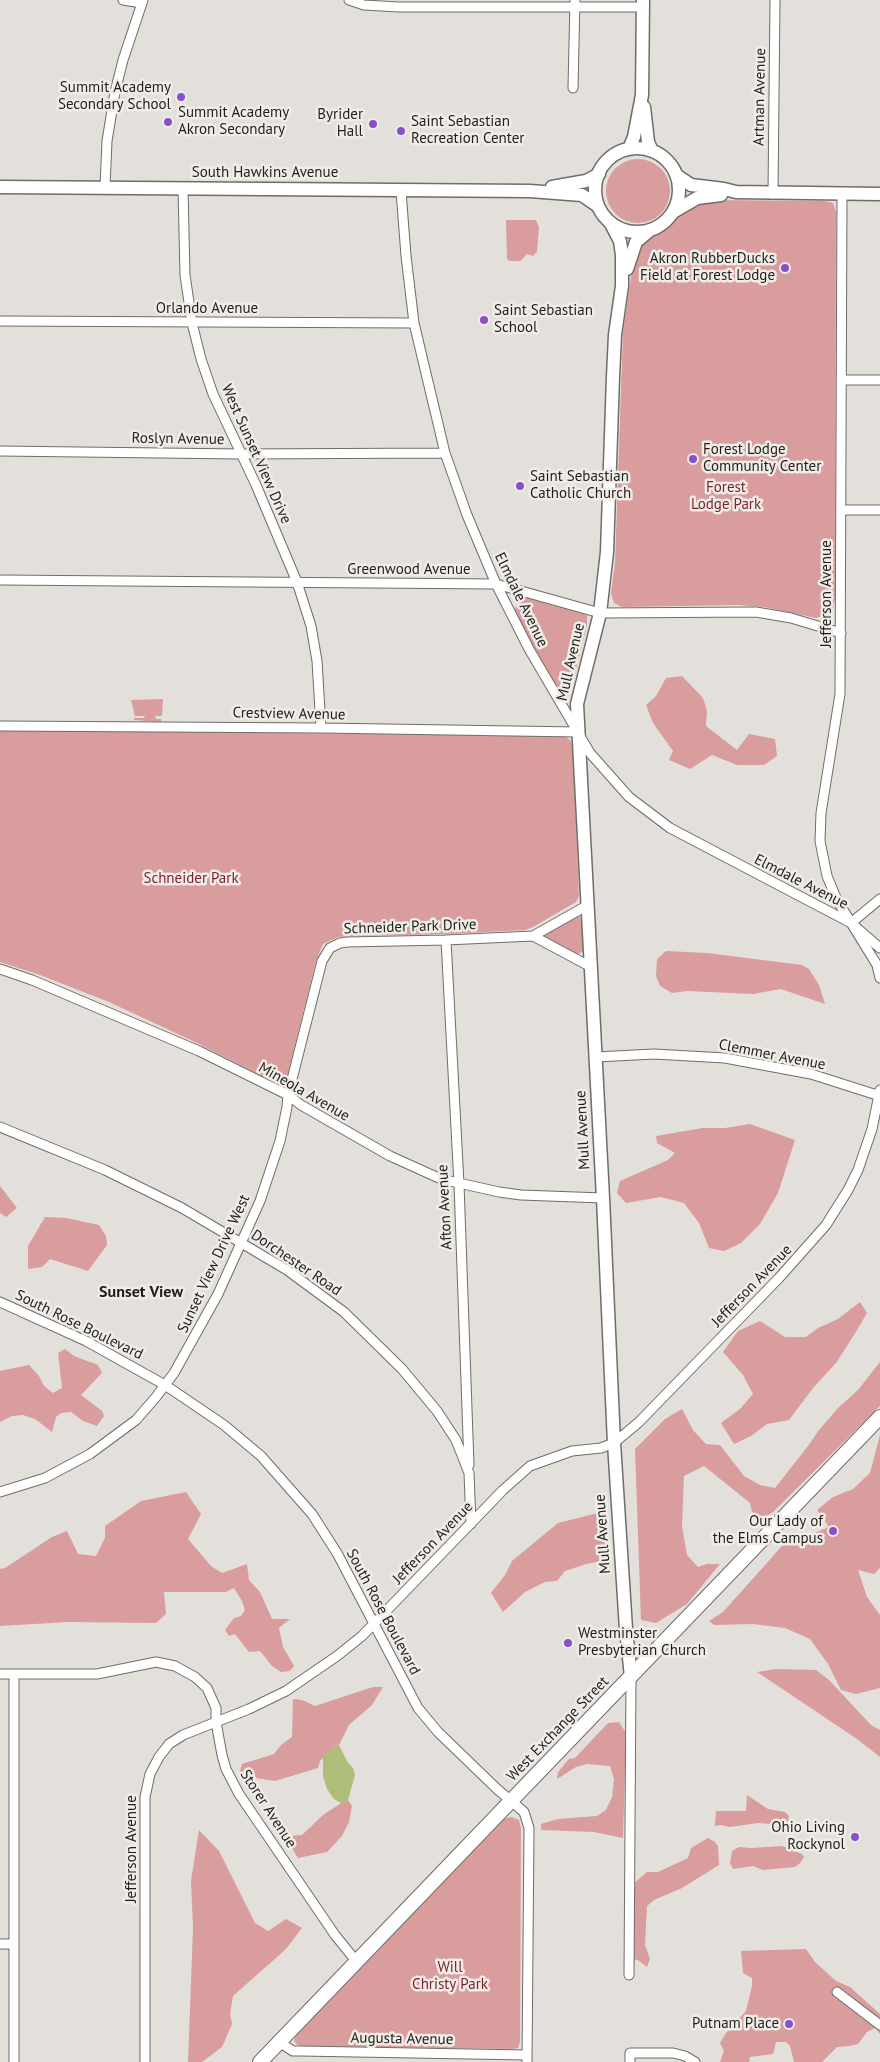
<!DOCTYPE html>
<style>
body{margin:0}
canvas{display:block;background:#e3dfda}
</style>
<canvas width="880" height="2062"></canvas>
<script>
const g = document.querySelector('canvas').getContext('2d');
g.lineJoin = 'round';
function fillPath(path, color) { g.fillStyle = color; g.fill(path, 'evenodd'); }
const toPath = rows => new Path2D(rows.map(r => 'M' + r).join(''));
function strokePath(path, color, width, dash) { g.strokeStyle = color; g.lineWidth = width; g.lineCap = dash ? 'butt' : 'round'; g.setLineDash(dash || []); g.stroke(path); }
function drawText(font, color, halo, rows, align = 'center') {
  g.font = font + ' "PT Sans",sans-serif'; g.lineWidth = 5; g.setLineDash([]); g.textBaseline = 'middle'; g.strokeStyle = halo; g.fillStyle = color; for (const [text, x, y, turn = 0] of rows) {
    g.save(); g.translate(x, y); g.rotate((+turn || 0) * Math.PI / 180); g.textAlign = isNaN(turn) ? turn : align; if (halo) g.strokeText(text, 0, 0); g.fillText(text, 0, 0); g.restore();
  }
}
fillPath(toPath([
 '606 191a32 32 0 1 1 64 0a32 32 0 1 1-64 0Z',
 [706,200,824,201,833,203,836,212,835,598,833,608,826,615,816,618,764,607,738,605,622,607,614,603,611,593,615,563,623,333,634,257,640,247,697,203],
 [506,220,536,220,539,227,537,252,533,256,527,254,520,261,510,261,507,259],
 [523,597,587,615,587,625,573,681,566,691,560,691,556,688,516,616,514,610],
 [682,676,703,698,707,711,706,726,737,750,749,734,775,739,777,756,764,765,737,765,712,755,690,769,669,760,673,751,653,723,646,705,656,696,666,678],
 [163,699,162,716,155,716,156,719,161,719,161,722,134,720,134,718,144,718,145,716,135,716,131,700],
 [0,730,565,736,571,741,573,748,579,896,576,902,533,927,525,930,446,934,350,936,338,937,323,944,316,961,286,1081,278,1084,197,1043,109,1002,40,975,0,962],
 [576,916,580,917,582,924,583,951,577,955,543,937,544,934],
 [666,951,707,953,802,965,809,969,819,985,825,1004,781,989,753,994,687,991,672,993,660,986,656,976,657,959],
 [750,1124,795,1140,778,1193,760,1224,741,1243,724,1251,709,1248,699,1223,684,1203,661,1197,626,1203,617,1193,620,1181,668,1160,675,1153,657,1143,656,1136,703,1128,725,1128],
 [0,1186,17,1208,6,1217,0,1213],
 [45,1217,66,1218,99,1225,106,1236,107,1245,88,1271,50,1259,42,1267,28,1269,28,1246],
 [860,1302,867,1313,854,1335,836,1363,813,1388,789,1420,767,1424,751,1436,734,1444,721,1423,740,1409,753,1394,743,1375,723,1352,738,1331,760,1321,785,1337,806,1337,818,1328,838,1319],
 [65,1349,74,1356,98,1365,102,1373,81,1395,102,1411,104,1416,97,1426,83,1421,71,1412,61,1413,56,1417,52,1432,35,1419,23,1415,12,1416,0,1422,0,1371,29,1365,39,1376,44,1386,53,1393,62,1388,58,1353],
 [880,1362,880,1406,773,1512,762,1519,752,1512,750,1503,704,1466,684,1476,682,1526,687,1555,698,1567,707,1564,720,1564,687,1604,656,1623,641,1620,635,1449,665,1419,682,1409,693,1430,706,1444,720,1445,744,1476,760,1485,775,1488,808,1446,819,1430,837,1409,858,1390],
 [880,1435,880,1568,874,1574,858,1570,867,1597,880,1615,880,1688,856,1694,841,1690,828,1664,810,1639,785,1628,753,1624,714,1625,709,1621,723,1612,782,1546,829,1527,817,1510,833,1497,853,1489,870,1473],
 [186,1492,201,1514,188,1539,211,1566,222,1573,247,1564,249,1580,260,1592,272,1619,290,1619,279,1628,283,1647,294,1666,290,1671,281,1672,272,1666,260,1651,249,1652,235,1634,229,1636,225,1630,234,1618,241,1616,245,1610,242,1601,234,1588,226,1592,164,1592,166,1614,156,1623,68,1622,0,1626,0,1569,5,1568,52,1537,67,1531,78,1554,96,1556,105,1538,105,1526,141,1501],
 [602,1512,607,1560,586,1564,565,1571,557,1581,545,1582,525,1592,503,1612,491,1593,505,1575,512,1561,558,1523],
 [776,1669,816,1670,829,1680,871,1725,880,1730,880,1757,857,1739,757,1672],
 [373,1687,383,1687,372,1705,349,1725,339,1745,333,1748,320,1761,318,1768,275,1781,243,1776,240,1771,242,1764,274,1754,281,1745,292,1737,293,1699,302,1700,315,1706],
 [619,1722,626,1733,623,1838,594,1832,541,1830,541,1824,558,1819,597,1816,606,1810,612,1797,614,1779,610,1766,587,1764,576,1767,557,1779,558,1772,569,1759,575,1758,608,1723],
 [747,1795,768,1809,785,1812,789,1816,787,1825,758,1823,730,1827,721,1825,715,1826,716,1811,746,1811],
 [348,1800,352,1806,349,1822,342,1836,327,1852,298,1858,289,1843,290,1836,302,1835,323,1815,341,1803],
 [511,1817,519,1820,521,1828,520,2042,518,2048,512,2049,301,2046,296,2044,294,2040,296,2035,504,1819],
 [199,1830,219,1851,255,1923,268,1931,286,1919,302,1928,286,1949,233,1996,230,2014,232,2024,222,2047,202,2062,188,2062,193,1928,191,1881],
 [708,1838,715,1842,718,1846,719,1865,682,1888,654,1900,647,1906,645,1945,650,1959,647,1967,638,1960,632,1959,632,1885,647,1872,658,1872,688,1858,691,1848],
 [782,1846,802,1854,804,1857,800,1863,795,1867,763,1870,753,1866,733,1869,730,1863,732,1851,739,1847,751,1848],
 [806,1949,815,1962,836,1981,850,1987,880,2014,880,2034,875,2028,867,2032,858,2044,849,2046,837,2047,822,2062,794,2062,790,2046,786,2042,776,2042,773,2054,750,2057,749,2062,720,2062,724,2051,720,2043,726,2033,746,2011,752,1986,752,1978,743,1973,741,1951]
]), '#d99d9d');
fillPath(toPath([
 [339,1745,348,1763,353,1768,355,1775,348,1800,341,1803,334,1799,327,1789,323,1776,323,1757,333,1748]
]), '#aebd77');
const street = toPath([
 [123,0,142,3],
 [349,0,364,5,399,7,643,7],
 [573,88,575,0],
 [105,187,107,141,115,92,123,60,143,0],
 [183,189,185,275,192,323,201,359,213,394,256,485,297,582,311,626,317,661,321,728],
 [401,191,406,256,414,323,445,453,467,515,496,584,529,649,590,753,629,797,670,828,851,923,880,948],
 [773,194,775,0],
 [842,194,840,694,821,813,820,841,827,876,837,900,877,965,880,978],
 [0,321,414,323],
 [842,380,880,380],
 [0,451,241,454,445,453],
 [842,510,880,510],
 [0,580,496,584,600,613,756,612,791,618,841,633],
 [0,726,321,728,578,732],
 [851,923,880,899],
 [533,936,591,967],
 [446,940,459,1184,469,1465],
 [0,969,32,980,199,1051,288,1095,301,1105,390,1156,441,1179,499,1192,521,1195,603,1198],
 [596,1057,654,1054,725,1058,811,1074,880,1096],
 [0,1127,105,1170,182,1208,287,1270,344,1312,402,1369,437,1411,456,1440,469,1473,471,1524],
 [0,1302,86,1341,165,1385,224,1425,261,1456,312,1514,337,1553,418,1708,438,1732,497,1789,524,1812,529,1828,527,2062],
 [0,1492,45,1478,90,1454,136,1420,156,1397,174,1373,218,1294,260,1201,280,1141,287,1107,288,1095,322,961,330,948,340,943,347,942,446,940,533,936,588,905],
 [0,1674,97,1674,156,1662,175,1666,195,1677,207,1688,216,1708,216,1722,222,1755,226,1769,239,1794,335,1935,356,1961],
 [14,1674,14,2062],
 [0,1944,14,1944],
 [629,1975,631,1677],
 [837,1992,880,2025],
 [279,2042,293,2051,300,2051,527,2055],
 [145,2062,145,1797,150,1774,159,1757,169,1744,183,1735,249,1709,286,1691,337,1656,362,1636,503,1490,530,1466,572,1451,601,1448,614,1443,639,1422,779,1278,826,1225,848,1190,858,1170,872,1129,880,1090],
 [630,2062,630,2053,673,2053,685,2056,695,2062]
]);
const secondary = toPath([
 [644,107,648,142,652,151],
 '595 190a42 42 0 1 1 84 0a42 42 0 1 1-84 0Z',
 [629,149,634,137,642,95,643,0],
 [676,175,691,185,724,189,736,192,880,194],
 [0,187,530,191,582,195,598,206],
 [552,187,586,181,599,174],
 [673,212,697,198,721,195],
 [610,222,620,241,622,255,622,286,615,335,613,377,607,552,600,613,577,704,603,1198,614,1443,626,1629,631,1677],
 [627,269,636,242,649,231]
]);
const primary = toPath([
 [260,2062,880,1417]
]);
strokePath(street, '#706c68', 11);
strokePath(secondary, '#706c68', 15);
strokePath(primary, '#706c68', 16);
strokePath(street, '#fff', 9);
strokePath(secondary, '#fff', 12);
strokePath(primary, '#fff', 14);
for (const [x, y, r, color] of [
 [181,97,5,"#8a50c7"],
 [168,122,5,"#8a50c7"],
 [373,124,5,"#8a50c7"],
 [401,131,5,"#8a50c7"],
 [785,268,5,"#8a50c7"],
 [484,320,5,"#8a50c7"],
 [693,459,5,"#8a50c7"],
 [520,486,5,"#8a50c7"],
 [833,1531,5,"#8a50c7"],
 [568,1643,5,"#8a50c7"],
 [855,1837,5,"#8a50c7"],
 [789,2024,5,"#8a50c7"]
]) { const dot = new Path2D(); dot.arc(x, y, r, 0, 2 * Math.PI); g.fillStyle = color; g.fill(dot); strokePath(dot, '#f0ece7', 2); }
drawText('15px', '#201e1c', '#f0ece7', [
 ["Summit Academy",171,88],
 ["Secondary School",171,105],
 ["Summit Academy",178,113,"left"],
 ["Akron Secondary",178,130,"left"],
 ["Byrider",363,115],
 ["Hall",363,132],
 ["Saint Sebastian",411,122,"left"],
 ["Recreation Center",411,139,"left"],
 ["Akron RubberDucks",775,259],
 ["Field at Forest Lodge",775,276],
 ["Saint Sebastian",494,311,"left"],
 ["School",494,328,"left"],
 ["Forest Lodge",703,450,"left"],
 ["Community Center",703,467,"left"],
 ["Saint Sebastian",530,477,"left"],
 ["Catholic Church",530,494,"left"],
 ["Our Lady of",823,1522],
 ["the Elms Campus",823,1539],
 ["Westminster",578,1634,"left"],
 ["Presbyterian Church",578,1651,"left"],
 ["Ohio Living",845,1828],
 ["Rockynol",845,1845],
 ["Putnam Place",779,2024]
], 'right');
drawText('15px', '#201e1c', '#f0ece7', [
 ["Artman Avenue",760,97,-89],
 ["South Hawkins Avenue",265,173],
 ["Orlando Avenue",207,309],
 ["Roslyn Avenue",178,439,1],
 ["West Sunset View Drive",256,454,66],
 ["Greenwood Avenue",409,570],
 ["Jefferson Avenue",827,594,-90],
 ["Elmdale Avenue",521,600,64],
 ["Mull Avenue",571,662,-77],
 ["Crestview Avenue",289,714,1],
 ["Elmdale Avenue",801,882,27],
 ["Schneider Park Drive",410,927,-2],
 ["Clemmer Avenue",772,1055,11],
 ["Mineola Avenue",304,1092,30],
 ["Mull Avenue",583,1130,-93],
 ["Afton Avenue",445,1207,-93],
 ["Dorchester Road",296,1263,34],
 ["Sunset View Drive West",214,1264,-65],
 ["Jefferson Avenue",752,1286,-46],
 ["South Rose Boulevard",79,1325,26],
 ["Mull Avenue",603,1534,-94],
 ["Jefferson Avenue",433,1543,-46],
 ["South Rose Boulevard",383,1612,62],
 ["West Exchange Street",558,1729,-46],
 ["Storer Avenue",268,1809,57],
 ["Jefferson Avenue",132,1849,-90],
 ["Augusta Avenue",402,2039,1]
]);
drawText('15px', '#7a1f2a', '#f0ece7', [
 ["Forest",726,488],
 ["Lodge Park",726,505],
 ["Schneider Park",191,879],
 ["Will",450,1968],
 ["Christy Park",450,1985]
]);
drawText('bold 16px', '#201e1c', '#f0ece7', [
 ["Sunset View",141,1292]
]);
</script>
